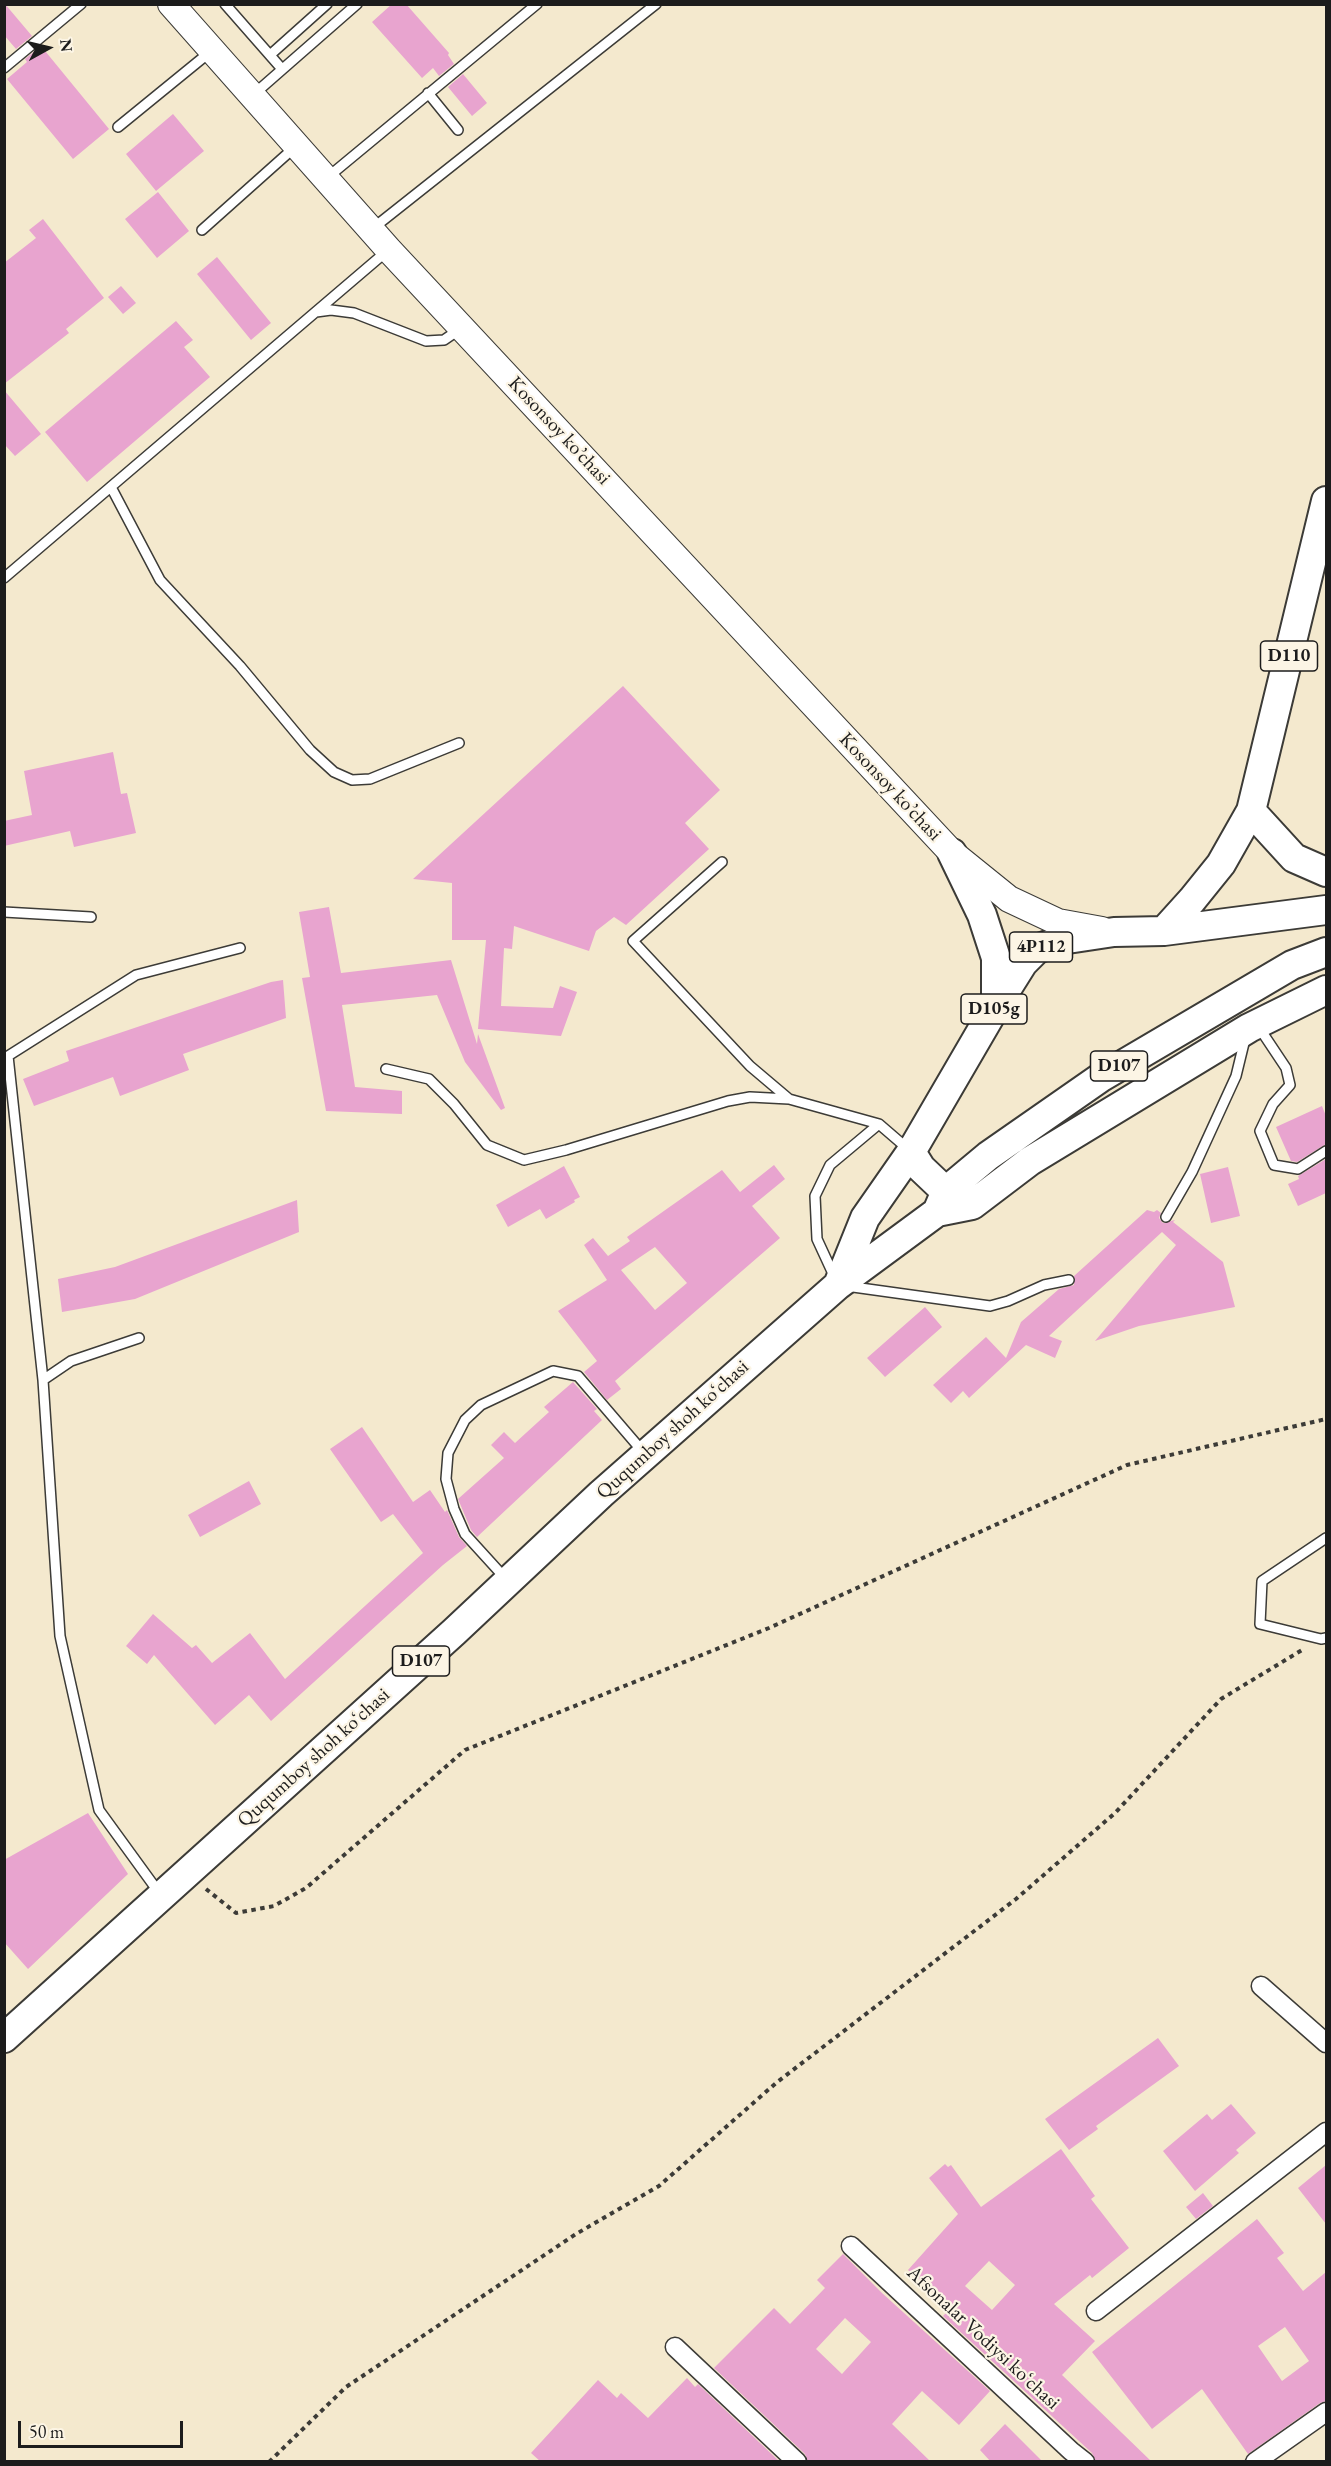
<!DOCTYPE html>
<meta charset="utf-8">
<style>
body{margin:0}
#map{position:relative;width:1331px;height:2466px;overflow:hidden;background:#f4e9ce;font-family:"EB Garamond",serif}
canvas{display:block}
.frame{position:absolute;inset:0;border:6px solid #1c1c1c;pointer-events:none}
.north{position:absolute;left:18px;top:18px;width:60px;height:60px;-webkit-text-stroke:4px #fcf5e5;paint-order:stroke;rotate:82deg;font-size:16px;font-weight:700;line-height:24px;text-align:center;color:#1c1c1c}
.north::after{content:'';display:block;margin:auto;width:21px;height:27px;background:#1c1c1c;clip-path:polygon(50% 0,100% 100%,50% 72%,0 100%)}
.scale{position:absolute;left:18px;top:2421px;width:165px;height:27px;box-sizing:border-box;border:3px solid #1c1c1c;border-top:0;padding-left:8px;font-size:18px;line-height:21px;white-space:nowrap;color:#1c1c1c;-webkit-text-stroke:4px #fcf5e5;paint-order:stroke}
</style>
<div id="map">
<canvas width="1331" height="2466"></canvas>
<div class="frame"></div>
<div class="north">N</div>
<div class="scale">50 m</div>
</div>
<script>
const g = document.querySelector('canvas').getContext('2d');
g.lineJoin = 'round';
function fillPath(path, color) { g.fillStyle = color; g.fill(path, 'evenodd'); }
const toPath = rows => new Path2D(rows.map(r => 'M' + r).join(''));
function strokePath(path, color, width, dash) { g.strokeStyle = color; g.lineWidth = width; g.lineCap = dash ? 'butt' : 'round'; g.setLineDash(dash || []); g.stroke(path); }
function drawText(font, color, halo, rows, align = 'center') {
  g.font = font + ' "EB Garamond",serif'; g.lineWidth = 4.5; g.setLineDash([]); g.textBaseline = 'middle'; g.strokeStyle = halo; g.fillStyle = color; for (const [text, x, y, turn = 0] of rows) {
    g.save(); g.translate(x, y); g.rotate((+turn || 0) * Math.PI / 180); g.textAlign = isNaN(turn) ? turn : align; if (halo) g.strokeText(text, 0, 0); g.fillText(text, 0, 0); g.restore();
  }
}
fillPath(toPath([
 [5,4,32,36,16,49,4,35],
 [392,4,406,4,449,53,448,55,454,64,439,76,433,68,422,78,372,22],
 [41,46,109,129,73,159,7,79,27,62,25,59],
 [463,74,487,103,472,116,448,87],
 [173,114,204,151,156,191,126,154],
 [158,192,189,231,157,258,125,219],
 [43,219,104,298,66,329,69,333,4,384,4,263,36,238,29,230],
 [217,257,271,323,251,340,197,274],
 [121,286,136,303,123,314,108,297],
 [176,321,193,340,184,347,210,377,87,482,45,432],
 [4,390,41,434,15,456,4,444],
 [623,686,720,790,685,823,709,849,626,925,614,917,596,931,589,951,514,926,512,949,504,948,501,1006,553,1008,560,986,577,992,561,1036,478,1029,486,940,452,940,452,883,413,879],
 [113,752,121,794,127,793,136,833,74,847,70,831,4,846,4,821,32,815,24,771],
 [329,907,341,973,451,960,477,1044,478,1034,505,1108,501,1110,465,1062,437,995,342,1005,355,1087,402,1091,402,1114,326,1111,302,978,310,977,299,912],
 [283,980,286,1018,183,1054,189,1070,120,1096,113,1077,34,1106,23,1079,69,1061,66,1051,271,982],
 [1322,1106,1326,1116,1326,1144,1297,1162,1291,1161,1276,1127],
 [1326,1159,1326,1193,1298,1206,1288,1184,1299,1179,1298,1176],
 [774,1165,785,1179,752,1206,780,1238,615,1381,621,1389,607,1400,584,1372,597,1361,558,1311,607,1280,584,1245,593,1238,608,1256,630,1241,627,1237,722,1170,740,1192],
 [655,1247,687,1283,655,1310,621,1270],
 [564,1166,580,1197,574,1200,575,1202,546,1219,540,1209,508,1227,496,1205],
 [1228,1167,1240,1216,1211,1223,1200,1174],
 [297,1200,299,1232,135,1299,62,1312,58,1279,115,1267],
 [1147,1210,1154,1212,1157,1210,1161,1213,1159,1218,1163,1223,1175,1220,1173,1222,1223,1262,1235,1307,1139,1326,1095,1341,1176,1245,1162,1232,1049,1336,1062,1341,1055,1358,1026,1345,969,1398,963,1391,951,1403,933,1385,986,1337,1006,1358,1021,1322,1059,1289,1074,1285,1074,1276],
 [925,1307,942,1327,885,1377,867,1358],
 [573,1382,597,1409,594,1411,602,1420,477,1537,471,1530,458,1499,504,1458,491,1445,504,1432,515,1443,549,1412,544,1407],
 [362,1427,413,1502,430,1490,445,1512,447,1510,459,1537,467,1546,443,1565,271,1721,249,1695,215,1725,154,1655,147,1664,126,1646,153,1614,192,1648,196,1645,212,1663,250,1633,285,1679,423,1553,393,1514,381,1522,330,1449],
 [249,1481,261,1504,200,1537,188,1515],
 [88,1813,128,1874,28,1969,4,1942,4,1860],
 [1158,2038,1179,2066,1096,2126,1098,2129,1069,2150,1045,2119],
 [1231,2104,1256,2133,1236,2150,1239,2153,1195,2191,1163,2151,1207,2114,1212,2120],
 [1061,2149,1095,2196,1091,2199,1129,2248,1092,2278,1090,2275,1054,2304,1095,2341,1062,2375,1152,2462,1096,2462,1092,2453,943,2316,951,2308,908,2270,958,2214,929,2178,945,2164,948,2167,951,2165,981,2207],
 [989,2261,1015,2285,992,2310,965,2286],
 [1326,2165,1326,2224,1298,2188],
 [1203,2193,1213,2206,1196,2219,1186,2207],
 [1257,2219,1284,2253,1277,2258,1303,2291,1326,2272,1326,2401,1320,2403,1248,2454,1202,2389,1152,2429,1092,2352],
 [1285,2327,1309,2361,1282,2381,1258,2346],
 [843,2254,882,2293,990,2391,959,2425,922,2391,892,2424,931,2462,808,2462,805,2454,714,2368,774,2308,790,2324,825,2288,817,2280],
 [845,2318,871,2342,842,2374,816,2349],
 [687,2378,695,2387,698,2384,780,2462,541,2462,531,2453,598,2380,617,2398,621,2393,648,2418],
 [1005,2424,1043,2462,991,2462,980,2450]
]), '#e8a4cf');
const service = toPath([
 [225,4,282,69],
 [270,55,327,4],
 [4,68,81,4],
 [428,93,458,130],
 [253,95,357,4],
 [118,127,210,52],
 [328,177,537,4],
 [372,229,656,4],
 [202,230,295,147],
 [316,312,331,310,354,313,426,341,444,340,460,329],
 [111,487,160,580,240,666,310,750,334,772,352,780,370,779,459,743],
 [4,578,387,251],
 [722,862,633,941,750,1066,789,1099],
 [4,912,91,917],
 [1258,1026,1286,1068,1290,1085,1273,1104,1260,1131,1274,1165,1298,1169,1326,1151],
 [386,1069,429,1079,454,1104,487,1145,524,1160,566,1150,728,1101,750,1097,789,1099,879,1124,908,1149],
 [1166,1217,1192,1172,1236,1076,1245,1039],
 [835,1278,817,1239,815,1196,830,1165,879,1124],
 [846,1286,990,1306,1008,1301,1044,1285,1069,1280],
 [43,1380,71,1361,139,1338],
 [1326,1538,1262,1581,1260,1624,1321,1639,1326,1638],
 [505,1578,465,1534,454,1509,446,1479,448,1453,465,1420,481,1405,553,1371,578,1376,644,1453],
 [160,1894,99,1810,60,1636,43,1380,8,1056,136,975,240,948]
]);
const minor = toPath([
 [1261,1986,1326,2043],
 [851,2246,1071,2451,1085,2462],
 [1096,2311,1326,2132],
 [675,2347,797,2462],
 [1255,2462,1326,2412]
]);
const secondary = toPath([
 [171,4,389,250,952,853,1009,899,1058,922,1102,930]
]);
const primary = toPath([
 [1251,811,1294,858,1326,872],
 [1164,931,1192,900,1221,864,1251,811,1326,501],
 [996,1006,1023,963,1037,949,1061,940,1114,932,1164,931,1326,910],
 [911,1152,921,1168,960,1205],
 [937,1212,946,1191,988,1156,1100,1078,1292,965,1326,952],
 [838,1285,865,1218,911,1152,996,1006,996,958,982,915,952,853],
 [4,2038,454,1632,601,1494,838,1285,937,1212,972,1205,1030,1161,1249,1028,1326,990]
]);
strokePath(service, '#3c3b37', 12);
strokePath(minor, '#3c3b37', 21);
strokePath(secondary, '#3c3b37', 28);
strokePath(primary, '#3c3b37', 32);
strokePath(toPath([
 [206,1889,236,1913,274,1906,306,1888,465,1750,769,1628,1127,1465,1326,1419],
 [269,2462,346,2387,576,2234,659,2186,776,2083,1016,1899,1115,1813,1221,1699,1302,1650]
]), '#3c3b37', 4, [4.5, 4.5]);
strokePath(service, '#fff', 9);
strokePath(minor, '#fff', 18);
strokePath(secondary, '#fff', 26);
strokePath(primary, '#fff', 28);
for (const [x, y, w] of [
 [1289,656,57],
 [1041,947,63],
 [994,1009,66],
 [1119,1066,57],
 [421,1661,57]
]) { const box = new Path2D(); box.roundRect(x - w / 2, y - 15, w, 30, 4.5); g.fillStyle = '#fcf5e5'; g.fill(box); strokePath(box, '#1c1c1c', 1.5); }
drawText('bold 18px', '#1c1c1c', null, [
 ["D110",1289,656],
 ["4P112",1041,947],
 ["D105g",994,1009],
 ["D107",1119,1066],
 ["D107",421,1661]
]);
drawText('20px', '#1c1c1c', '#fcf5e5', [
 ["Kosonsoy ko’chasi",559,431,47],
 ["Kosonsoy ko’chasi",890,787,47],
 ["Ququmboy shoh koʻchasi",673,1430,-42],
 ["Ququmboy shoh koʻchasi",314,1758,-42],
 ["Afsonalar Vodiysi koʻchasi",983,2338,43]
]);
</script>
